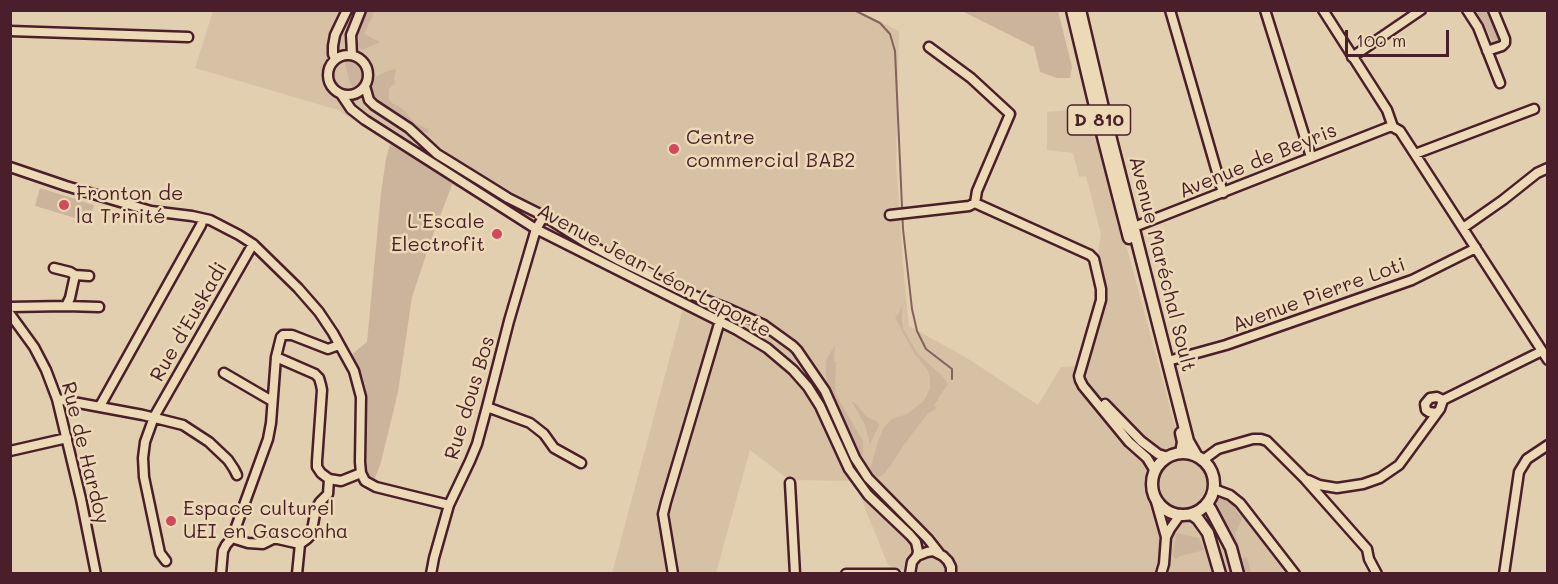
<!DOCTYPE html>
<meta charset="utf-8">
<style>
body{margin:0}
#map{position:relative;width:1558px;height:584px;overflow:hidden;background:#e2cfaf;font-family:Mali,sans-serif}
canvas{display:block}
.frame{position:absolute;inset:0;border:12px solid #4a1f2b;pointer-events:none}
.scale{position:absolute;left:1345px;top:30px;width:104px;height:27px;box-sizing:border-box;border:3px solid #4a1f2b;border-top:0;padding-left:8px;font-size:18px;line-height:21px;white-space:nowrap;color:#4a1f2b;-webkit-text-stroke:4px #ecdab7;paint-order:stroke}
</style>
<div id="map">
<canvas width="1558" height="584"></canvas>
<div class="frame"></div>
<div class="scale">100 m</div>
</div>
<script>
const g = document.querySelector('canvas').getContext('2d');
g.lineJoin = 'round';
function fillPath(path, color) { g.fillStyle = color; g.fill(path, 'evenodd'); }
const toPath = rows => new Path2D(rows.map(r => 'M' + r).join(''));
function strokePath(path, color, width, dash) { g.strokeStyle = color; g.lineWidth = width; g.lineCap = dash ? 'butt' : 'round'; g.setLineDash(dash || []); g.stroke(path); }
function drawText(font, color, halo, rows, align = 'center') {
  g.font = font + ' Mali,sans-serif'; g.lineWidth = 5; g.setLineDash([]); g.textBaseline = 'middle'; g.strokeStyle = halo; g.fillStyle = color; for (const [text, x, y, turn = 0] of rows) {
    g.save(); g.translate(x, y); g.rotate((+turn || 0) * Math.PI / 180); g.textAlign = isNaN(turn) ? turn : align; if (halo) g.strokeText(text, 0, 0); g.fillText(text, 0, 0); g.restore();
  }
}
fillPath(toPath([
 [213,11,858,11,899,31,896,161,903,265,909,326,967,358,1038,405,1061,367,1087,365,1107,302,1098,252,1101,234,1086,176,1079,177,1073,153,1047,150,1047,112,1089,108,1178,437,1191,449,1298,573,910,573,888,565,854,481,789,480,750,450,716,573,612,573,683,308,531,231,457,187,338,110,195,68]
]), '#d6c1a4');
fillPath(toPath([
 [368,11,375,11,364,34,380,42,362,50,357,44,357,34],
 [962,11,1058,11,1072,67,1070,78,1057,78,1040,72,1034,47],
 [1482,11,1490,11,1503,42,1494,46,1484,23,1480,25,1476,19,1477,13],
 [350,59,359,63,363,73,362,80,358,86,354,90,350,82,345,63,345,60],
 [396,69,394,78,395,84,391,86,389,90,389,99,392,103,402,108,416,124,429,129,428,133,420,131,409,122,382,105,372,96,371,89,375,77,388,71],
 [390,144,453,182,431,240,412,297,398,392,381,462,374,481,368,475,366,467,367,395,363,377,351,355,367,342,381,193,386,159],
 [40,188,94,205,89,222,35,206],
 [902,305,902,321,903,329,908,337,918,354,942,376,948,384,938,398,939,402,937,401,934,405,936,408,935,410,928,413,903,446,890,466,884,474,879,477,873,475,870,470,878,441,884,427,892,419,907,414,924,401,930,388,930,377,928,371,914,353,895,317,899,313],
 [835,345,834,361,836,362,835,393,863,441,863,455,860,456,829,390,826,376,826,363,827,358],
 [852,402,854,402,867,417,878,422,879,425,870,444,865,425],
 [1221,498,1231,502,1237,507,1235,509,1239,515,1243,514,1241,522,1235,533,1242,559,1247,557,1251,573,1244,573,1239,554,1235,555,1215,508,1216,501],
 [1176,533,1199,538,1204,550,1178,557,1177,559,1175,559,1173,555]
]), '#ccb49c');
strokePath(toPath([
 [854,10,880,23,890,34,895,51,903,229,912,309,917,331,926,349,952,369,952,379]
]), '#84625d', 2);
const minor = toPath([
 [1170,10,1223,193],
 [1265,10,1311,157],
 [1323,10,1387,110,1393,127,1400,131,1548,360],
 [1467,10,1478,27,1500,83],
 [10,31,188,37],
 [929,47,971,78,1010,114,977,191,975,203],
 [1487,51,1502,46,1505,43,1505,39,1493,10],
 '328 75a20 20 0 1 1 40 0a20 20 0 1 1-40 0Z',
 [352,55,351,35,361,10],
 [1352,57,1421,10],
 [335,59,333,54,333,46,335,35,347,10],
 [365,86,369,100,374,105,409,128,437,154,484,183,508,198,544,216,587,243,620,261,682,291,724,307,764,325,793,346,797,350,825,391,855,458,868,478,928,539,939,553],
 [341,94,351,109,365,120,536,229,737,330,767,348,793,370,808,387,820,406,849,469,868,495,910,535,916,542,918,551,917,556],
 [1415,154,1534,109],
 [10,167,66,186,151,211,192,216,210,220,239,235,253,244,298,288,319,312,333,333,354,371,361,397,360,462,361,473,365,481,376,487,449,505],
 [890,215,969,206,975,203,1090,255,1094,259,1101,289,1101,300,1079,376,1080,380,1083,386,1129,442,1147,458,1155,471],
 [1134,227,1389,127,1393,127],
 [1463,228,1503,200,1537,173,1548,168],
 [75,275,89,276],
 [66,306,99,307],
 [10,307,66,306,70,298,75,275,70,272,54,268],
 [10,314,34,347,46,370,57,399,81,499,96,574],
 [276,357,315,374,319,378,321,385,322,390,317,461,317,467,321,473,329,479,341,481,361,473],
 [1168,361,1226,345,1412,280,1476,248],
 [224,373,272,401],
 [57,399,143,415,183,425,209,442,228,460,234,469,237,475],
 [1105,404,1141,441,1158,454,1168,457],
 [100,406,201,225,203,219],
 [487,407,530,423,544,434,554,448,581,463],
 [1436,413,1429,412,1426,410,1425,404,1430,398,1437,397,1443,400,1542,351],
 [10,451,67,438],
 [1203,460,1218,449,1253,439,1261,439,1267,441,1305,479,1367,549,1369,559,1377,574],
 [1308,480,1319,485,1337,488,1363,484,1380,478,1399,465,1440,409,1443,400],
 [790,483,795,574],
 [1214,489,1230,495,1240,503,1295,574],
 [1155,498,1166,537,1164,564,1161,574],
 [1166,537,1170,529,1180,515],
 [232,538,248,543,263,544,273,539,278,539,300,544],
 [300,544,307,539,311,535,316,509,320,502,328,494,329,479],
 [166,561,160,553,144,477,143,458,145,442,154,417,253,244],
 [221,574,223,551,226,545,232,538,268,439,271,423,276,357,281,337,283,335,292,335,328,349,339,345],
 [297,574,300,544],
 [431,574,434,558,449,505,470,461,477,444,487,407,509,321,536,229,544,216],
 [673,574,663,514,666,502,724,307],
 [846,574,895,574],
 [910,574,912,562,917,556,927,552,933,551,943,556,948,561,951,567,951,574],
 [1504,574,1519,472,1527,459,1548,445]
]);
const major = toPath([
 [1072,10,1093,98,1129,238],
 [1080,10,1103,108,1188,441,1196,455],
 [1181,433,1183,442,1181,453],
 '1152 484a31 31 0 1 1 62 0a31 31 0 1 1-62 0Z',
 [1207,504,1211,510,1231,548,1238,574],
 [1191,514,1198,519,1208,533,1220,574]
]);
strokePath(minor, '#4a1f2b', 13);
strokePath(major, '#4a1f2b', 15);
strokePath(minor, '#ecdab7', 8);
strokePath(major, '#ecdab7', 10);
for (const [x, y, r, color] of [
 [674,149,6,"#d1495b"],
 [64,205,6,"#d1495b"],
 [497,234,6,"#d1495b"],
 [171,521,6,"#d1495b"]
]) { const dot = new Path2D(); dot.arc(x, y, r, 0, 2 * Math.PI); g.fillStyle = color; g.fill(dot); strokePath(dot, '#ecdab7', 2); }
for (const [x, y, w] of [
 [1099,120,63]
]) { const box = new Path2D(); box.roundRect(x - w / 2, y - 15, w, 30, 4.5); g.fillStyle = '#ecdab7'; g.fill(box); strokePath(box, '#4a1f2b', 1.5); }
drawText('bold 18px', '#4a1f2b', null, [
 ["D 810",1099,120]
]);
drawText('20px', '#4a1f2b', '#ecdab7', [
 ["Centre",686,138],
 ["commercial BAB2",686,161],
 ["Fronton de",76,194],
 ["la Trinité",76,217],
 ["L'Escale",485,222,"right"],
 ["Electrofit",485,245,"right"],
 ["Espace culturel",183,509],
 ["UEI en Gasconha",183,532]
], 'left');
drawText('20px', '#4a1f2b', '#ecdab7', [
 ["Avenue de Beyris",1258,161,-22],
 ["Avenue Maréchal Soult",1162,264,76],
 ["Avenue Jean-Léon Laporte",654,271,28],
 ["Avenue Pierre Loti",1319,295,-20],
 ["Rue d'Euskadi",189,322,-60],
 ["Rue dous Bos",470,398,-73],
 ["Rue de Hardoy",85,453,76]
]);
</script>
